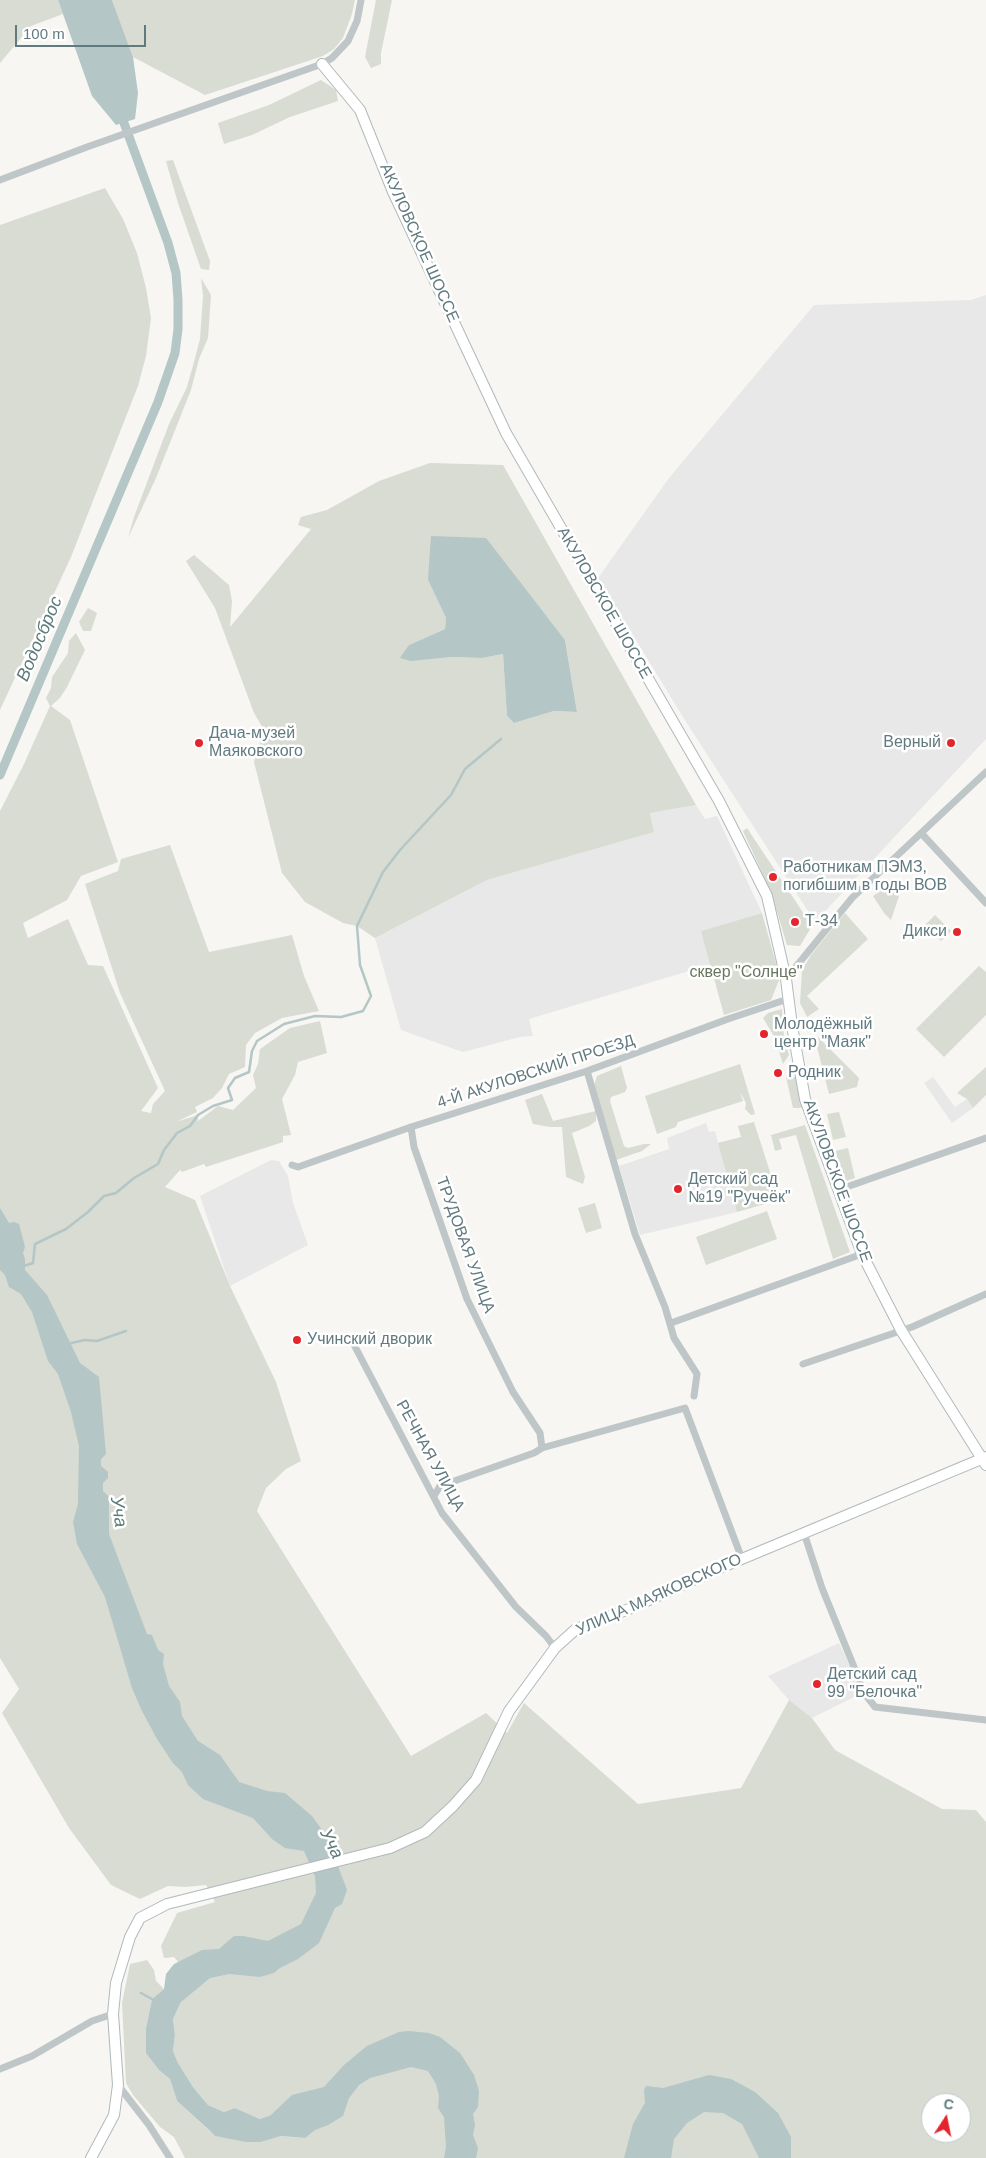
<!DOCTYPE html>
<meta charset="utf-8">
<style>
body{margin:0}
#map{position:relative;width:986px;height:2158px;overflow:hidden;background:#f7f6f3;font-family:Helvetica,sans-serif}
canvas{display:block}
.north{position:absolute;left:921px;top:2093px;width:50px;height:50px;box-sizing:border-box;background:#fff;border:1px solid #c0cacc;border-radius:50%;rotate:11deg;font-size:14px;font-weight:700;line-height:20px;text-align:center;color:#617a7f}
.north::after{content:'';display:block;margin:auto;width:18px;height:22px;background:#e5252c;clip-path:polygon(50% 0,100% 100%,50% 72%,0 100%)}
.scale{position:absolute;left:15px;top:25px;width:131px;height:22px;box-sizing:border-box;border:2px solid #617a7f;border-top:0;padding-left:6px;font-size:15px;line-height:18px;white-space:nowrap;color:#617a7f;-webkit-text-stroke:4px #fff;paint-order:stroke}
</style>
<div id="map">
<canvas width="986" height="2158"></canvas>
<div class="north">С</div>
<div class="scale">100 m</div>
</div>
<script>
const g = document.querySelector('canvas').getContext('2d');
g.lineJoin = 'round';
function fillPath(path, color) { g.fillStyle = color; g.fill(path, 'evenodd'); }
const toPath = rows => new Path2D(rows.map(r => 'M' + r).join(''));
function strokePath(path, color, width, dash) { g.strokeStyle = color; g.lineWidth = width; g.lineCap = dash ? 'butt' : 'round'; g.setLineDash(dash || []); g.stroke(path); }
function drawText(font, color, halo, rows, align = 'center') {
  g.font = font + ' Helvetica,sans-serif'; g.lineWidth = 5; g.setLineDash([]); g.textBaseline = 'middle'; g.strokeStyle = halo; g.fillStyle = color; for (const [text, x, y, turn = 0] of rows) {
    g.save(); g.translate(x, y); g.rotate((+turn || 0) * Math.PI / 180); g.textAlign = isNaN(turn) ? turn : align; if (halo) g.strokeText(text, 0, 0); g.fillText(text, 0, 0); g.restore();
  }
}
fillPath(toPath([
 [986,295,986,739,815,922,683,717,598,578,669,478,814,305,971,300],
 [696,805,705,819,717,816,762,913,701,931,712,964,529,1019,533,1036,520,1037,463,1052,401,1030,375,938,487,880,654,832,650,813],
 [933,1077,955,1107,967,1099,973,1108,952,1123,924,1083],
 [706,1123,709,1132,715,1131,737,1212,640,1235,619,1166,669,1149,667,1138],
 [271,1160,279,1161,288,1176,293,1203,308,1245,230,1286,200,1196],
 [839,1643,862,1693,812,1718,789,1700,768,1676]
]), '#e7e8e7');
fillPath(toPath([
 [0,0,58,0,63,14,31,26,0,63],
 [112,0,355,0,352,14,343,38,334,49,323,56,205,95,133,57],
 [376,0,392,0,381,53,381,64,371,68,365,57],
 [321,80,336,90,338,101,290,117,252,135,224,144,218,123,269,105],
 [173,160,210,261,209,270,201,269,178,203,166,161],
 [105,188,123,219,137,253,146,288,151,318,146,356,138,386,71,557,0,710,0,225],
 [201,278,211,295,208,338,199,359,191,390,156,478,128,538,134,517,169,424,187,387,194,362,200,339,203,296],
 [430,463,503,465,696,805,650,813,654,832,487,880,375,938,357,926,343,923,305,902,282,873,254,762,264,730,254,713,215,608,186,561,194,555,229,585,232,601,230,627,311,529,298,525,301,517,327,510,379,481],
 [428,580,543,612,565,640,577,712,554,711,514,723,507,716,503,654,482,658,450,657,409,645,445,629,446,618],
 [88,608,97,613,91,631,83,631,79,622],
 [76,633,85,650,67,687,60,698,51,706,70,720,118,862,81,876,67,900,23,923,28,938,68,919,88,965,103,966,158,1088,141,1111,151,1113,153,1104,165,1091,120,993,85,884,118,871,121,859,170,845,209,952,292,935,304,976,319,1011,282,1018,255,1033,246,1045,245,1067,229,1074,222,1088,213,1098,195,1107,197,1112,176,1122,198,1115,198,1121,218,1106,233,1110,256,1088,253,1075,258,1064,260,1049,290,1028,320,1021,327,1053,298,1062,295,1075,282,1099,291,1135,283,1136,283,1142,277,1144,206,1167,204,1164,182,1172,180,1170,165,1187,195,1200,230,1286,276,1382,301,1461,286,1469,266,1488,257,1511,411,1756,486,1713,507,1733,524,1703,638,1804,741,1788,789,1700,812,1718,835,1750,942,1809,976,1810,986,1822,986,2158,185,2158,174,2137,160,2127,133,2095,126,2083,122,2003,130,1964,147,1960,154,1970,156,1981,164,1989,152,1999,146,2028,160,2071,170,2079,177,2101,215,2136,261,2142,281,2136,305,2138,271,2115,260,2119,235,2108,224,2112,208,2105,193,2087,178,2063,173,2051,175,2035,173,2019,181,2002,198,1986,174,1957,164,1958,161,1946,177,1913,215,1902,206,1885,185,1887,168,1886,140,1899,111,1885,69,1828,2,1713,19,1689,0,1658,0,811,24,764,50,706,46,698,51,688,52,677,68,653,69,641],
 [931,2103,961,2103,961,2133,931,2133],
 [747,828,812,926,800,946,787,945,771,892,743,831],
 [890,885,899,896,891,920,884,913,873,896],
 [762,913,780,978,771,1000,724,1015,701,931],
 [845,913,868,939,807,996,819,1009,807,1017,800,1003,802,970,811,955],
 [935,915,951,931,941,941,925,925],
 [979,966,986,972,986,1015,944,1057,916,1029],
 [782,1009,784,1037,789,1055,783,1064,774,1036,763,1018,768,1013],
 [818,1037,859,1078,857,1087,829,1094,817,1047],
 [740,1064,755,1114,751,1115,745,1109,746,1103,740,1092,743,1101,678,1122,676,1127,657,1134,645,1096],
 [621,1066,627,1088,625,1092,611,1097,610,1101,624,1146,628,1148,644,1144,651,1144,642,1151,616,1160,594,1085,597,1076],
 [986,1067,986,1095,973,1108,967,1099,957,1093],
 [786,1077,795,1077,799,1081,805,1108,793,1108],
 [542,1094,553,1121,596,1111,596,1121,589,1126,572,1133,585,1177,583,1184,566,1177,562,1127,550,1127,533,1124,525,1100],
 [839,1112,846,1137,833,1140,827,1114],
 [754,1122,779,1200,737,1212,718,1143,741,1137,738,1126],
 [805,1125,850,1252,833,1259,796,1135,779,1139,782,1149,775,1151,771,1135],
 [848,1148,855,1178,846,1181,835,1151],
 [595,1203,602,1228,586,1233,578,1208],
 [767,1211,777,1239,706,1265,696,1237]
]), '#d8dcd2');
fillPath(toPath([
 [58,0,112,0,133,57,138,93,135,119,116,125,92,96],
 [431,536,486,538,565,640,577,712,554,711,514,723,507,716,503,654,482,658,450,657,411,661,400,658,409,645,445,629,446,618,428,580],
 [0,1208,9,1223,14,1222,19,1224,25,1247,23,1253,25,1259,25,1270,47,1295,80,1363,99,1377,106,1454,101,1459,101,1466,108,1472,108,1478,103,1483,103,1491,109,1497,109,1534,147,1634,152,1635,158,1650,164,1654,163,1664,169,1686,180,1702,182,1716,198,1741,220,1755,239,1782,267,1791,285,1793,312,1816,327,1837,347,1890,342,1904,335,1908,319,1943,298,1959,280,1968,274,1973,260,1977,229,1974,210,1978,181,2002,173,2019,175,2035,173,2051,178,2063,193,2087,208,2105,224,2112,235,2108,260,2119,271,2115,292,2095,324,2087,344,2065,367,2046,399,2032,409,2031,429,2033,440,2037,460,2053,474,2075,479,2091,478,2107,473,2114,475,2125,473,2135,478,2148,476,2158,444,2158,446,2147,444,2117,438,2108,439,2096,436,2084,428,2071,411,2067,370,2078,359,2085,349,2098,343,2116,328,2125,315,2130,305,2138,281,2136,261,2142,246,2142,215,2136,209,2130,177,2101,170,2079,160,2071,146,2053,146,2028,152,1999,164,1989,166,1974,174,1964,202,1950,219,1949,234,1936,243,1936,268,1941,301,1924,316,1893,315,1876,304,1851,285,1848,272,1839,253,1818,203,1799,188,1785,182,1772,173,1763,157,1739,141,1709,132,1688,105,1597,77,1544,73,1522,78,1504,79,1446,71,1412,58,1374,48,1361,32,1312,21,1294,9,1287,5,1275,0,1270],
 [709,2075,731,2079,755,2092,778,2113,791,2137,791,2158,759,2158,742,2124,723,2113,704,2112,687,2123,674,2139,671,2158,624,2158,633,2124,645,2103,644,2090,646,2086,663,2088]
]), '#b4c6c6');
strokePath(toPath([
 [24,1266,33,1263,35,1244,66,1229,88,1212,104,1196,116,1193,134,1178,158,1164,164,1150,177,1133,190,1126,198,1115,213,1106,232,1100,228,1088,235,1078,249,1072,252,1051,257,1041,284,1024,315,1016,341,1017,363,1011,371,996,360,965,357,926,383,872,400,850,451,795,465,769,501,739],
 [67,1344,85,1340,97,1341,126,1331],
 [141,1993,152,1999]
]), '#b4c6c6', 2.5);
strokePath(toPath([
 [0,775,158,402,175,353,178,329,178,300,176,273,168,243,124,123]
]), '#b4c6c6', 9);
const secondary = toPath([
 [322,64,360,110,393,192,506,433,719,801,767,896,786,979,792,1026,805,1099,862,1254,901,1330,986,1465],
 [91,2158,114,2115,118,2085,113,2014,116,1983,130,1937,140,1918,167,1904,390,1848,425,1832,453,1806,476,1780,509,1711,555,1648,576,1629,629,1609,713,1571,986,1457]
]);
strokePath(secondary, '#afb9bb', 12);
strokePath(toPath([
 [0,180,87,147,322,64,332,58,348,41,357,21,361,0],
 [921,833,986,903],
 [786,979,852,898,986,772],
 [587,1071,635,1234,665,1307,674,1338,697,1374,694,1396],
 [411,1127,414,1147,467,1299,513,1392,540,1433,542,1448],
 [292,1165,298,1167,411,1127,587,1071,728,1019,788,999],
 [838,1190,986,1138],
 [671,1323,862,1254],
 [350,1337,442,1513,516,1607,546,1636,555,1648],
 [803,1364,912,1327,986,1294],
 [434,1496,440,1486,534,1453,542,1448,685,1408,742,1559],
 [804,1533,822,1588,865,1694,875,1707,986,1720],
 [0,2069,32,2056,92,2021,113,2014],
 [118,2085,149,2125,170,2158]
]), '#bfc6c8', 7);
strokePath(secondary, '#fff', 10);
for (const [x, y, r, color] of [
 [199,743,5,"#e5252c"],
 [951,743,5,"#e5252c"],
 [773,877,5,"#e5252c"],
 [795,922,5,"#e5252c"],
 [957,932,5,"#e5252c"],
 [764,1034,5,"#e5252c"],
 [778,1073,5,"#e5252c"],
 [678,1189,5,"#e5252c"],
 [297,1340,5,"#e5252c"],
 [817,1684,5,"#e5252c"]
]) { const dot = new Path2D(); dot.arc(x, y, r, 0, 2 * Math.PI); g.fillStyle = color; g.fill(dot); strokePath(dot, '#fff', 2); }
drawText('16px', '#617a7f', '#fff', [
 ["АКУЛОВСКОЕ ШОССЕ",419,243,66],
 ["АКУЛОВСКОЕ ШОССЕ",604,603,60],
 ["4-Й АКУЛОВСКИЙ ПРОЕЗД",536,1072,-18],
 ["АКУЛОВСКОЕ ШОССЕ",837,1181,70],
 ["ТРУДОВАЯ УЛИЦА",465,1245,70],
 ["РЕЧНАЯ УЛИЦА",430,1456,61],
 ["УЛИЦА МАЯКОВСКОГО",659,1595,-24]
]);
drawText('16px', '#617a7f', '#fff', [
 ["Дача-музей",209,734],
 ["Маяковского",209,752],
 ["Верный",941,743,"right"],
 ["Работникам ПЭМЗ,",783,868],
 ["погибшим в годы ВОВ",783,886],
 ["Т-34",805,922],
 ["Дикси",947,932,"right"],
 ["Молодёжный",774,1025],
 ["центр \"Маяк\"",774,1043],
 ["Родник",788,1073],
 ["Детский сад",688,1180],
 ["№19 \"Ручеёк\"",688,1198],
 ["Учинский дворик",307,1340],
 ["Детский сад",827,1675],
 ["99 \"Белочка\"",827,1693]
], 'left');
drawText('16px', '#6a7760', '#fff', [
 ["сквер \"Солнце\"",746,973]
]);
drawText('italic 18px', '#5c7a7a', '#fff', [
 ["Водосброс",40,639,-67],
 ["Уча",118,1512,81],
 ["Уча",331,1844,64]
]);
</script>
